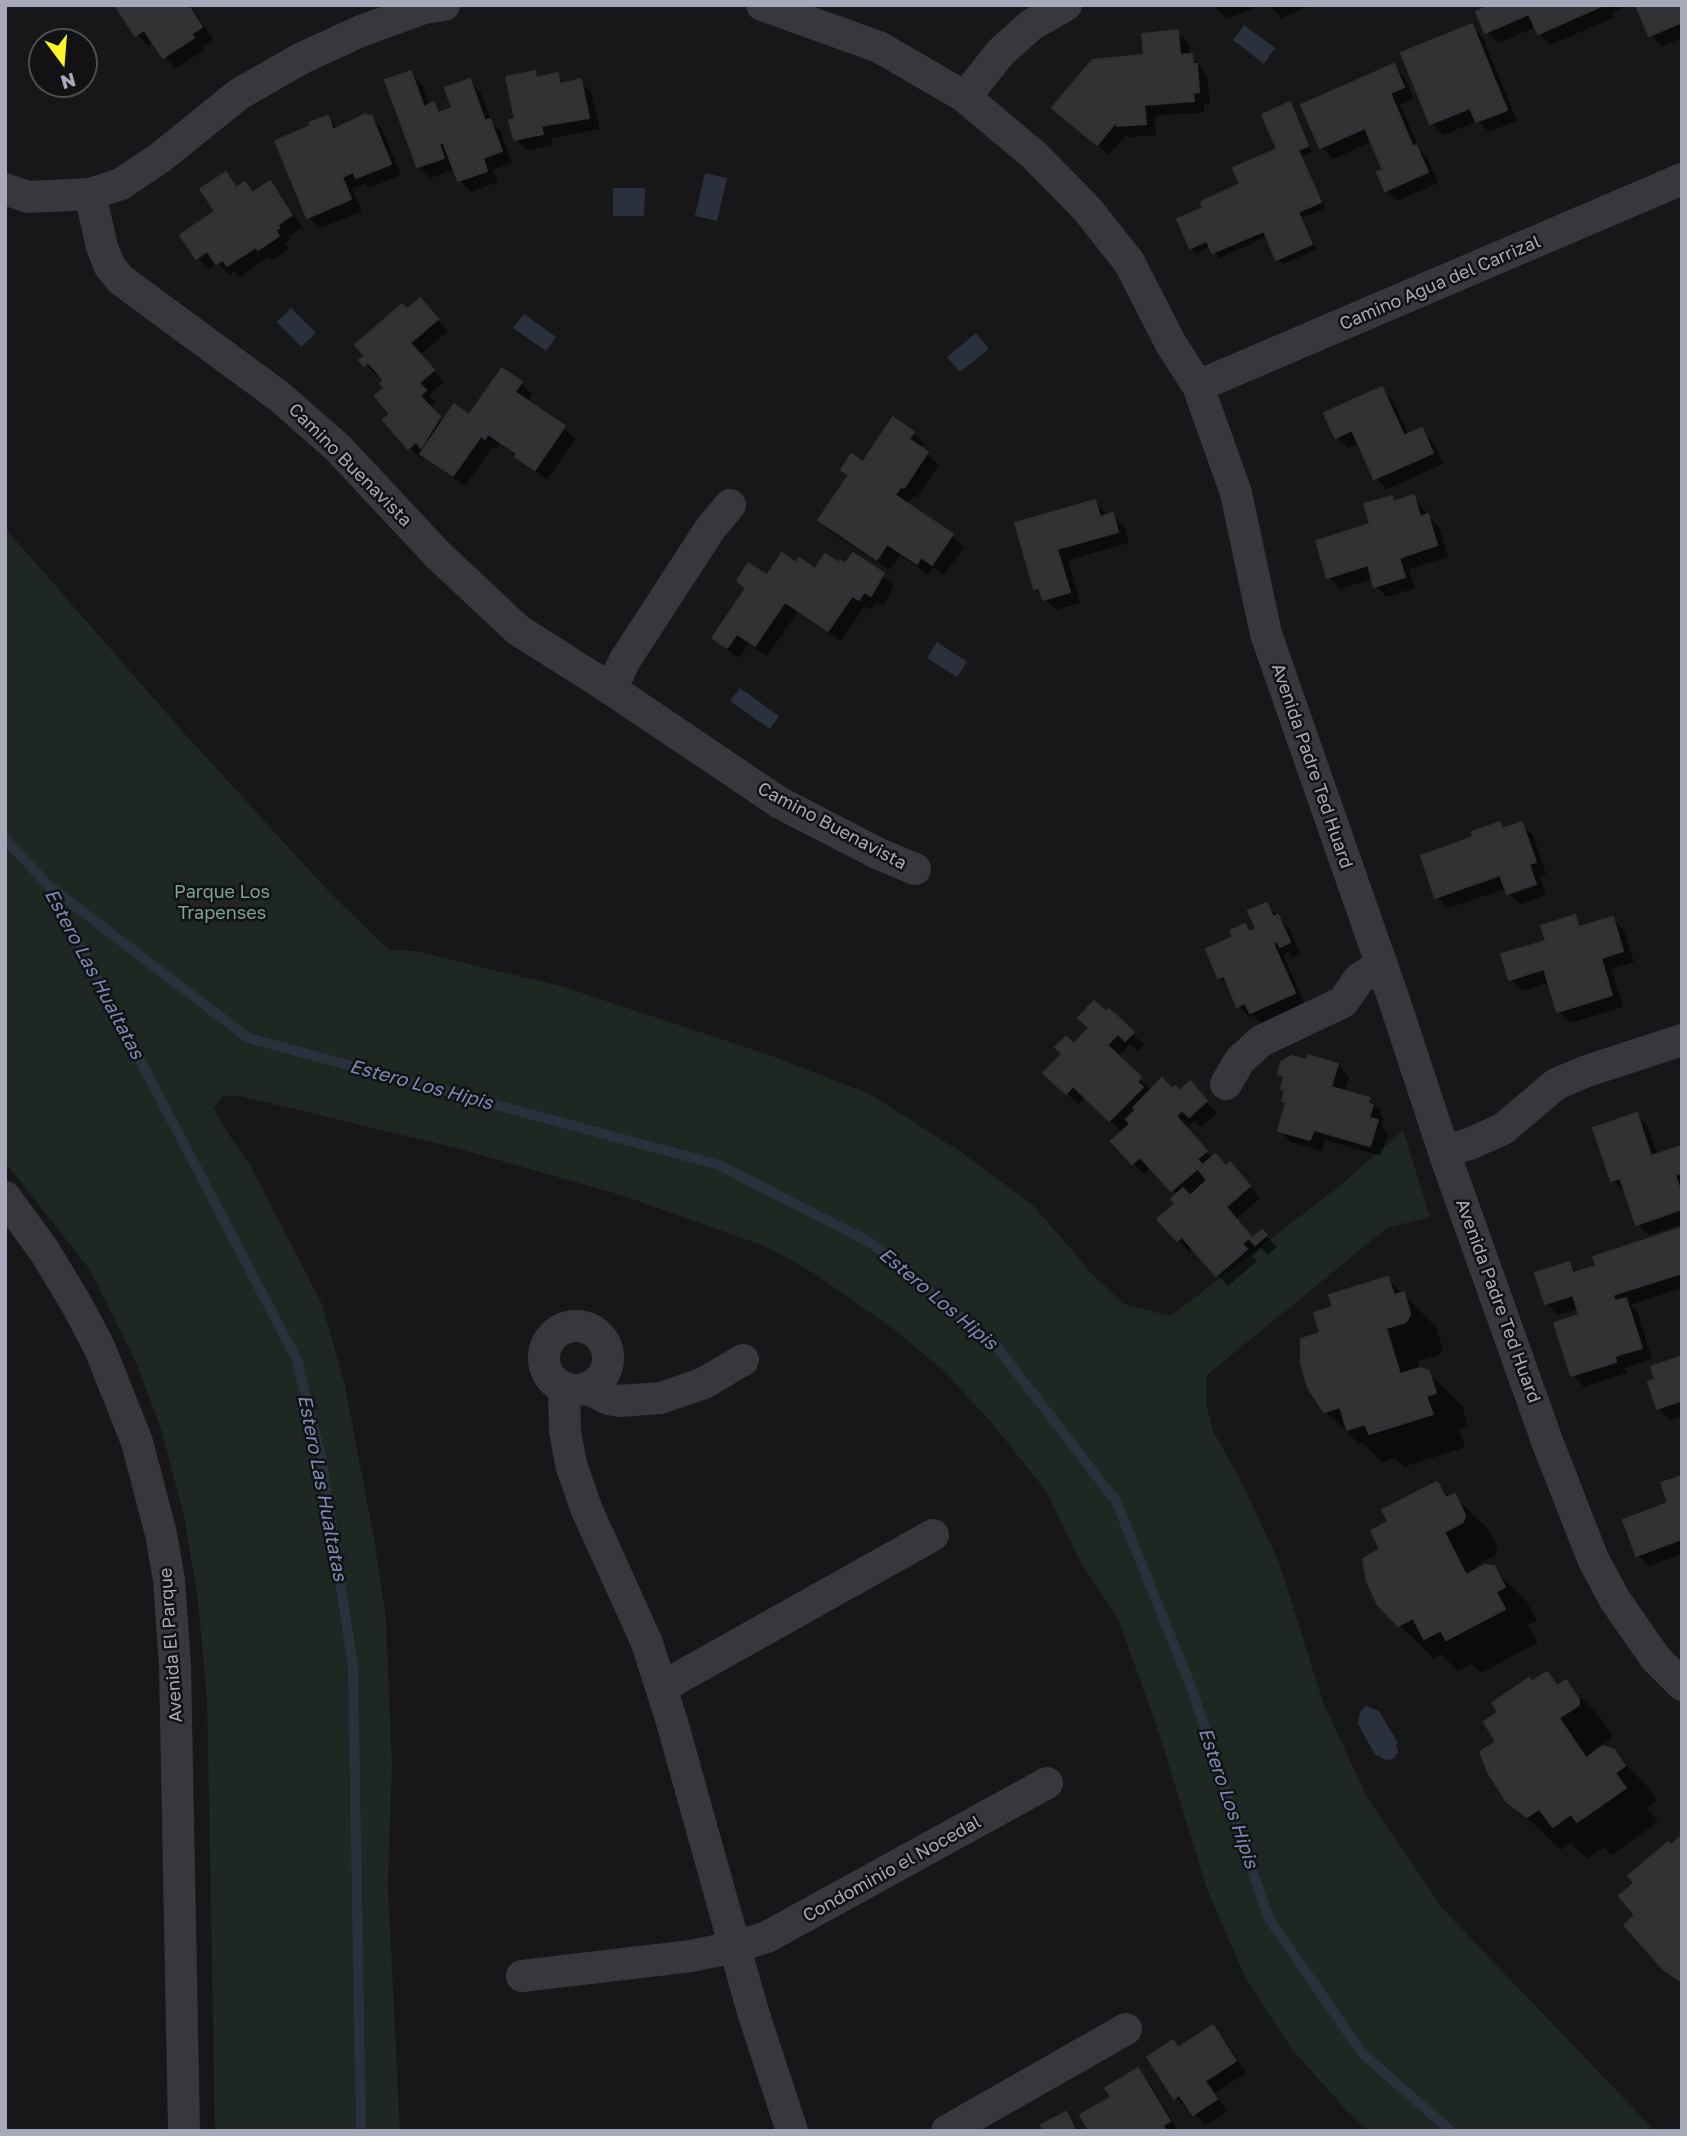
<!DOCTYPE html>
<style>
body{margin:0}
#map{position:relative;width:1687px;height:2136px;overflow:hidden;background:#171618;font-family:"Golos Text",sans-serif}
canvas{display:block}
.frame{position:absolute;inset:0;border:7px solid #a7a8b9;pointer-events:none}
.north{position:absolute;left:28px;top:28px;width:70px;height:70px;box-sizing:border-box;background:#121113;border:2px solid #4e4d55;border-radius:50%;rotate:164deg;font-size:19px;font-weight:700;line-height:28px;text-align:center;color:#a7a8b9}
.north::after{content:'';display:block;margin:auto;width:24px;height:32px;background:#fdf329;clip-path:polygon(50% 0,100% 100%,50% 72%,0 100%)}
</style>
<div id="map">
<canvas width="1687" height="2136"></canvas>
<div class="frame"></div>
<div class="north">N</div>
</div>
<script>
const g = document.querySelector('canvas').getContext('2d');
g.lineJoin = 'round';
function fillPath(path, color) { g.fillStyle = color; g.fill(path, 'evenodd'); }
const toPath = rows => new Path2D(rows.map(r => 'M' + r).join(''));
function strokePath(path, color, width, dash) { g.strokeStyle = color; g.lineWidth = width; g.lineCap = dash ? 'butt' : 'round'; g.setLineDash(dash || []); g.stroke(path); }
function drawText(font, color, halo, rows, align = 'center') {
  g.font = font + ' "Golos Text",sans-serif'; g.lineWidth = 5; g.setLineDash([]); g.textBaseline = 'middle'; g.strokeStyle = halo; g.fillStyle = color; for (const [text, x, y, turn = 0] of rows) {
    g.save(); g.translate(x, y); g.rotate((+turn || 0) * Math.PI / 180); g.textAlign = isNaN(turn) ? turn : align; if (halo) g.strokeText(text, 0, 0); g.fillText(text, 0, 0); g.restore();
  }
}
fillPath(toPath([
 [5,528,183,732,332,895,389,950,416,951,564,987,772,1056,870,1094,961,1152,1034,1206,1093,1275,1126,1305,1171,1316,1342,1184,1403,1130,1430,1217,1387,1228,1207,1375,1206,1403,1213,1431,1239,1477,1279,1562,1323,1702,1367,1797,1443,1909,1653,2129,1652,2131,1367,2131,1345,2109,1291,2048,1245,1977,1207,1889,1156,1724,1118,1619,1081,1563,1046,1491,991,1422,942,1369,889,1326,815,1274,767,1247,624,1196,456,1148,240,1096,223,1096,214,1108,225,1129,249,1163,322,1304,344,1381,374,1538,386,1619,392,1763,388,1886,400,2131,215,2131,207,1698,197,1593,183,1512,160,1426,135,1360,90,1270,5,1162]
]), '#1e2721');
fillPath(toPath([
 [1244,25,1275,48,1264,64,1233,40],
 [705,173,727,178,717,221,695,216],
 [613,188,645,188,644,216,613,216],
 [291,308,316,333,301,347,277,322],
 [524,314,556,337,546,351,513,328],
 [976,333,989,349,960,372,947,357],
 [937,642,967,662,957,677,927,658],
 [740,688,779,716,770,729,730,701],
 [1366,1706,1379,1711,1398,1743,1396,1744,1398,1752,1394,1759,1385,1760,1378,1755,1376,1756,1358,1724,1360,1712]
]), '#2b303d');
fillPath(toPath([
 [117,5,190,5,213,39,202,47,204,50,175,69,154,42,148,46,137,34],
 [1214,5,1261,5,1226,19],
 [1269,5,1312,5,1281,18],
 [1495,5,1622,5,1623,8,1613,12,1615,17,1550,45,1539,33,1536,27,1498,43,1487,32],
 [1682,23,1682,38,1662,46,1651,35,1653,32,1653,36],
 [1471,26,1483,38,1517,121,1489,132,1478,121,1443,135,1432,123],
 [1177,32,1189,44,1190,56,1203,68,1203,73,1207,77,1210,103,1204,104,1204,112,1155,116,1156,135,1130,137,1127,134,1109,155,1065,119,1095,69,1146,56],
 [1393,66,1405,78,1414,99,1400,105,1421,152,1428,159,1438,183,1397,201,1386,190,1386,171,1373,141,1333,159,1321,147],
 [411,73,422,85,430,106,434,105,442,113,454,109,470,81,481,93,492,123,501,132,512,163,493,170,498,182,471,192,459,180,455,169,430,178,419,166],
 [534,73,540,79,557,75,566,84,580,81,591,93,600,129,551,138,553,145,527,150,515,139,517,120],
 [1289,104,1294,110,1312,152,1302,156,1325,208,1302,218,1316,249,1283,264,1278,259,1268,236,1219,258,1211,246,1196,253,1191,247,1206,209,1243,185,1279,150],
 [327,118,339,129,370,118,382,129,401,175,369,188,364,184,352,189,362,211,320,228,308,217,313,127],
 [225,174,239,189,244,185,254,194,269,183,281,195,302,227,288,237,290,240,285,243,289,248,271,261,268,257,240,277,234,271,229,275,218,263,209,269,198,258,182,236,218,212],
 [407,312,431,312,448,331,420,355,444,382,429,395,436,402,430,408,444,423,470,417,521,383,532,394,527,403,563,428,575,439,547,480,500,444,497,449,493,446,465,486,434,465,424,456,421,459,409,447,393,414,386,380,380,373,377,376,362,360],
 [1382,389,1393,401,1409,436,1422,430,1433,442,1443,464,1387,489,1376,478,1360,443,1348,448,1337,437],
 [913,433,924,444,921,449,939,465,916,498,914,496,907,505,952,536,964,547,944,575,933,567,929,575,900,555,889,570,831,532,820,520,863,465],
 [1413,497,1439,527,1448,557,1409,569,1415,588,1387,597,1376,586,1373,578,1340,589,1329,577,1372,525,1391,498,1396,503],
 [1095,502,1107,516,1112,515,1124,526,1129,543,1068,560,1080,603,1056,610,1035,588,1017,524],
 [796,565,815,571,846,567,882,575,894,586,883,606,876,602,871,610,865,606,841,641,798,612,767,656,749,644,739,658,726,649,714,638,767,578],
 [1499,824,1505,830,1521,824,1533,835,1546,874,1540,876,1546,895,1520,905,1509,893,1507,888,1448,908,1437,897,1476,838],
 [1267,905,1289,928,1300,954,1293,957,1288,952,1283,954,1305,1005,1262,1024,1254,1016,1250,1017,1239,1006,1232,990,1219,977,1235,938,1245,926,1251,933,1259,930],
 [1574,917,1584,927,1612,919,1624,930,1634,962,1611,969,1623,1007,1570,1023,1559,1011,1550,982,1522,991,1511,979],
 [1109,1011,1144,1045,1137,1051,1130,1044,1118,1058,1152,1091,1201,1095,1217,1113,1201,1127,1195,1121,1186,1129,1213,1159,1241,1176,1260,1198,1236,1219,1253,1239,1262,1232,1277,1247,1268,1255,1261,1248,1252,1256,1257,1261,1228,1286,1194,1248,1189,1252,1178,1240,1178,1195,1152,1167,1144,1174,1133,1163,1123,1133,1086,1096,1078,1104,1046,1073],
 [1308,1062,1337,1065,1349,1077,1344,1092,1369,1099,1381,1111,1380,1114,1384,1118,1381,1126,1388,1133,1381,1156,1325,1140,1322,1151,1291,1142,1280,1131,1287,1104,1283,1101,1286,1092,1283,1089,1285,1079,1280,1073],
 [1637,1115,1648,1127,1658,1156,1682,1148,1682,1224,1649,1235,1637,1224,1626,1191,1624,1192,1613,1180],
 [1681,1230,1682,1288,1630,1305,1637,1311,1652,1359,1625,1368,1627,1373,1584,1387,1573,1375,1581,1316,1579,1308,1558,1315,1546,1303,1569,1264,1579,1274],
 [1388,1279,1436,1327,1443,1349,1439,1355,1418,1361,1420,1370,1428,1372,1462,1406,1468,1426,1459,1429,1465,1447,1404,1467,1395,1458,1382,1462,1363,1443,1359,1444,1325,1411,1322,1334,1336,1309],
 [1682,1358,1682,1416,1670,1420,1658,1408],
 [1682,1477,1682,1554,1649,1566,1638,1555,1671,1504],
 [1437,1484,1451,1498,1454,1496,1488,1529,1498,1549,1496,1555,1476,1566,1478,1571,1493,1568,1527,1602,1537,1621,1528,1625,1537,1643,1481,1673,1472,1664,1458,1671,1441,1654,1433,1658,1379,1604,1383,1550,1391,1522],
 [1547,1674,1560,1687,1566,1682,1599,1716,1612,1734,1611,1739,1591,1752,1593,1756,1613,1752,1647,1786,1657,1800,1647,1807,1658,1822,1611,1855,1604,1847,1587,1859,1571,1843,1561,1850,1509,1801,1498,1742,1532,1684],
 [1212,2027,1224,2039,1246,2073,1215,2093,1227,2111,1205,2125,1189,2107,1187,2109,1176,2098,1173,2042,1179,2049],
 [1138,2071,1149,2082,1178,2131,1092,2131,1113,2097],
 [1066,2114,1080,2131,1046,2131]
]), '#0007');
strokePath(toPath([
 [5,839,49,886,297,1360,321,1457,353,1666,361,2131],
 [49,886,248,1038,719,1165,871,1243,997,1347,1116,1501,1190,1684,1268,1917,1362,2053,1451,2131]
]), '#2b303d', 10);
const building = toPath([
 [115,5,188,5,202,27,191,34,194,38,163,58,144,30,135,36,115,5],
 [1491,5,1604,5,1538,34,1529,14,1485,33,1476,12,1491,5],
 [1636,5,1682,5,1682,22,1649,36,1636,5],
 [1472,24,1507,110,1476,122,1470,108,1430,124,1401,53,1472,24],
 [1178,30,1180,55,1192,54,1193,64,1197,64,1199,92,1193,93,1194,101,1144,105,1146,124,1117,126,1116,122,1097,145,1052,108,1090,63,1093,65,1092,60,1144,55,1142,34,1178,30],
 [1394,64,1404,87,1390,93,1413,147,1416,145,1428,172,1385,191,1377,172,1383,170,1365,128,1320,148,1301,105,1394,64],
 [411,71,424,107,434,102,438,113,452,108,445,88,470,79,485,121,490,119,502,151,483,158,487,171,458,181,443,142,439,144,444,158,417,167,385,80,411,71],
 [535,71,536,78,558,73,560,84,581,79,589,118,541,126,543,134,514,140,509,120,515,119,506,77,535,71],
 [1290,102,1308,146,1298,150,1321,202,1298,212,1312,244,1276,260,1264,231,1212,253,1207,241,1190,248,1177,219,1203,208,1201,202,1240,184,1233,168,1277,149,1262,115,1290,102],
 [366,114,367,117,371,115,391,164,356,178,353,172,342,177,351,199,307,218,275,141,311,126,309,123,328,116,333,130,366,114],
 [226,172,236,188,245,182,252,193,270,181,292,215,278,225,279,228,275,230,279,236,258,250,256,247,227,266,223,260,216,264,207,251,196,259,180,235,215,211,200,189,226,172],
 [420,298,438,319,410,343,434,370,419,383,426,390,420,396,440,417,421,448,416,442,408,449,383,420,390,414,375,396,384,388,380,383,384,380,368,362,364,366,359,360,365,356,355,345,402,304,407,309,420,298],
 [502,368,522,382,515,392,565,426,535,470,515,457,517,454,488,434,485,439,481,436,453,476,420,454,454,404,469,415,502,368],
 [1382,387,1404,436,1422,428,1433,453,1374,479,1352,430,1335,438,1324,413,1382,387],
 [893,417,914,432,909,439,928,452,904,488,902,486,895,495,953,534,932,565,921,557,917,564,887,544,877,560,818,520,849,475,841,470,851,454,863,462,893,417],
 [1414,495,1420,517,1428,514,1437,545,1399,558,1405,577,1374,587,1368,565,1327,578,1316,541,1370,524,1364,504,1392,496,1393,502,1414,495],
 [1095,500,1100,517,1113,513,1118,532,1057,549,1070,592,1043,600,1039,588,1034,589,1015,523,1095,500],
 [782,553,796,563,799,558,815,569,825,554,839,563,840,560,845,564,853,553,884,573,871,596,864,592,859,600,852,596,828,631,785,602,755,646,737,634,727,648,712,638,746,588,737,581,748,563,767,575,782,553],
 [1500,822,1502,829,1522,822,1536,862,1529,864,1536,884,1507,894,1500,875,1435,898,1421,856,1473,837,1472,832,1500,822],
 [1267,903,1273,917,1278,915,1290,942,1280,947,1277,941,1273,943,1295,993,1250,1013,1245,1003,1237,1007,1224,976,1218,978,1206,949,1233,937,1230,931,1245,924,1249,932,1256,929,1248,911,1267,903],
 [1575,915,1579,927,1613,917,1623,951,1601,958,1612,995,1557,1012,1544,969,1509,980,1501,954,1546,941,1541,926,1575,915],
 [1094,1001,1106,1012,1109,1009,1134,1032,1125,1041,1118,1034,1107,1045,1141,1077,1137,1082,1143,1087,1109,1121,1073,1086,1066,1094,1043,1073,1062,1054,1055,1047,1066,1037,1074,1044,1089,1028,1078,1018,1094,1001],
 [1308,1055,1338,1064,1331,1087,1370,1098,1368,1103,1373,1105,1369,1118,1378,1120,1370,1146,1314,1130,1310,1140,1278,1131,1286,1102,1282,1101,1285,1090,1281,1089,1284,1076,1278,1074,1281,1062,1292,1056,1306,1060,1308,1055],
 [1162,1078,1172,1089,1175,1086,1180,1091,1190,1081,1207,1101,1189,1117,1182,1110,1176,1116,1207,1151,1197,1159,1202,1165,1171,1191,1140,1157,1132,1164,1111,1141,1130,1124,1126,1119,1136,1110,1133,1108,1162,1078],
 [1637,1113,1651,1156,1682,1146,1682,1173,1675,1175,1682,1195,1682,1209,1636,1225,1620,1178,1611,1181,1593,1128,1637,1113],
 [1215,1154,1226,1166,1230,1162,1250,1186,1226,1207,1252,1238,1262,1230,1267,1235,1255,1245,1249,1238,1242,1244,1247,1249,1216,1276,1182,1237,1177,1241,1157,1219,1175,1204,1171,1199,1183,1188,1190,1196,1207,1180,1198,1169,1215,1154],
 [1681,1228,1682,1273,1613,1295,1615,1301,1626,1298,1642,1348,1615,1356,1616,1362,1571,1376,1554,1323,1579,1315,1573,1295,1545,1304,1535,1273,1569,1262,1573,1273,1596,1266,1593,1257,1681,1228],
 [1388,1277,1394,1295,1404,1292,1410,1314,1406,1322,1386,1328,1400,1374,1420,1368,1429,1371,1436,1393,1426,1396,1433,1414,1369,1434,1365,1424,1347,1430,1340,1407,1324,1412,1308,1388,1301,1363,1301,1339,1320,1333,1314,1313,1333,1307,1329,1295,1388,1277],
 [1682,1356,1680,1401,1657,1409,1648,1382,1655,1379,1651,1367,1682,1356],
 [1682,1476,1682,1539,1636,1556,1623,1520,1668,1503,1661,1483,1682,1476],
 [1437,1482,1446,1498,1455,1494,1465,1515,1463,1522,1444,1532,1466,1575,1485,1565,1494,1566,1505,1587,1496,1592,1505,1609,1446,1640,1441,1630,1424,1639,1413,1618,1398,1626,1378,1605,1367,1582,1363,1559,1380,1549,1371,1531,1388,1521,1382,1510,1437,1482],
 [1547,1672,1557,1686,1566,1680,1579,1699,1579,1705,1559,1718,1586,1758,1603,1746,1614,1750,1625,1766,1615,1773,1626,1788,1577,1822,1571,1814,1553,1827,1539,1809,1527,1817,1507,1802,1489,1774,1480,1752,1496,1742,1484,1722,1498,1712,1492,1703,1529,1678,1531,1682,1547,1672],
 [1682,1835,1682,1982,1664,1970,1624,1925,1635,1915,1619,1896,1634,1883,1628,1876,1668,1842,1671,1845,1682,1835],
 [1213,2025,1236,2061,1205,2081,1217,2099,1193,2115,1179,2095,1174,2099,1147,2057,1173,2040,1178,2048,1213,2025],
 [1138,2068,1170,2121,1163,2126,1166,2131,1089,2131,1080,2115,1111,2097,1105,2088,1138,2068],
 [1066,2112,1076,2131,1044,2131,1041,2125,1066,2112]
]);
fillPath(building, '#323134');
strokePath(building, '#313034', 2);
strokePath(toPath([
 [762,5,879,47,965,97,1035,156,1087,209,1129,262,1171,344,1198,386,1236,493,1266,634,1395,1003,1446,1158,1547,1441,1593,1559,1615,1600,1656,1659,1682,1685],
 [965,97,1001,52,1031,25,1066,5],
 [5,189,28,197,90,194,121,184,161,157,239,94,302,58,361,31,424,8,444,5],
 [90,194,102,247,110,267,121,280,280,397,338,448,438,555,518,630,611,689,780,803,879,854,915,869],
 [1198,386,1682,179],
 [611,689,625,660,710,529,730,505],
 [1226,1084,1240,1060,1261,1041,1343,1002,1359,979,1382,964],
 [1444,1151,1469,1144,1503,1129,1556,1084,1587,1071,1682,1040],
 [5,1197,45,1252,77,1305,100,1349,137,1442,161,1534,169,1580,175,1665,184,2131],
 '544 1358a32 32 0 1 1 64 0a32 32 0 1 1-64 0Z',
 [564,1388,565,1431,571,1464,586,1508,647,1643,672,1722,753,2012,792,2131],
 [587,1388,608,1399,620,1401,661,1398,704,1383,743,1360],
 [662,1687,933,1535],
 [522,1976,691,1956,734,1947,767,1937,1047,1783],
 [947,2131,1126,2029]
]), '#38373d', 32);
drawText('18px', '#a7a8b9', '#121113', [
 ["Camino Agua del Carrizal",1440,283,-23],
 ["Camino Buenavista",350,465,45],
 ["Avenida Padre Ted Huard",1312,766,71],
 ["Camino Buenavista",832,826,28],
 ["Avenida Padre Ted Huard",1498,1301,70],
 ["Avenida El Parque",171,1645,-94],
 ["Condominio el Nocedal",892,1869,-29]
]);
drawText('18px', '#7da58b', '#121113', [
 ["Parque Los",222,892],
 ["Trapenses",222,913]
]);
drawText('italic 19px', '#7c8ab6', '#121113', [
 ["Estero Las Hualtatas",94,974,62],
 ["Estero Los Hipis",421,1085,15],
 ["Estero Los Hipis",938,1299,40],
 ["Estero Las Hualtatas",322,1488,79],
 ["Estero Los Hipis",1228,1798,71]
]);
</script>
